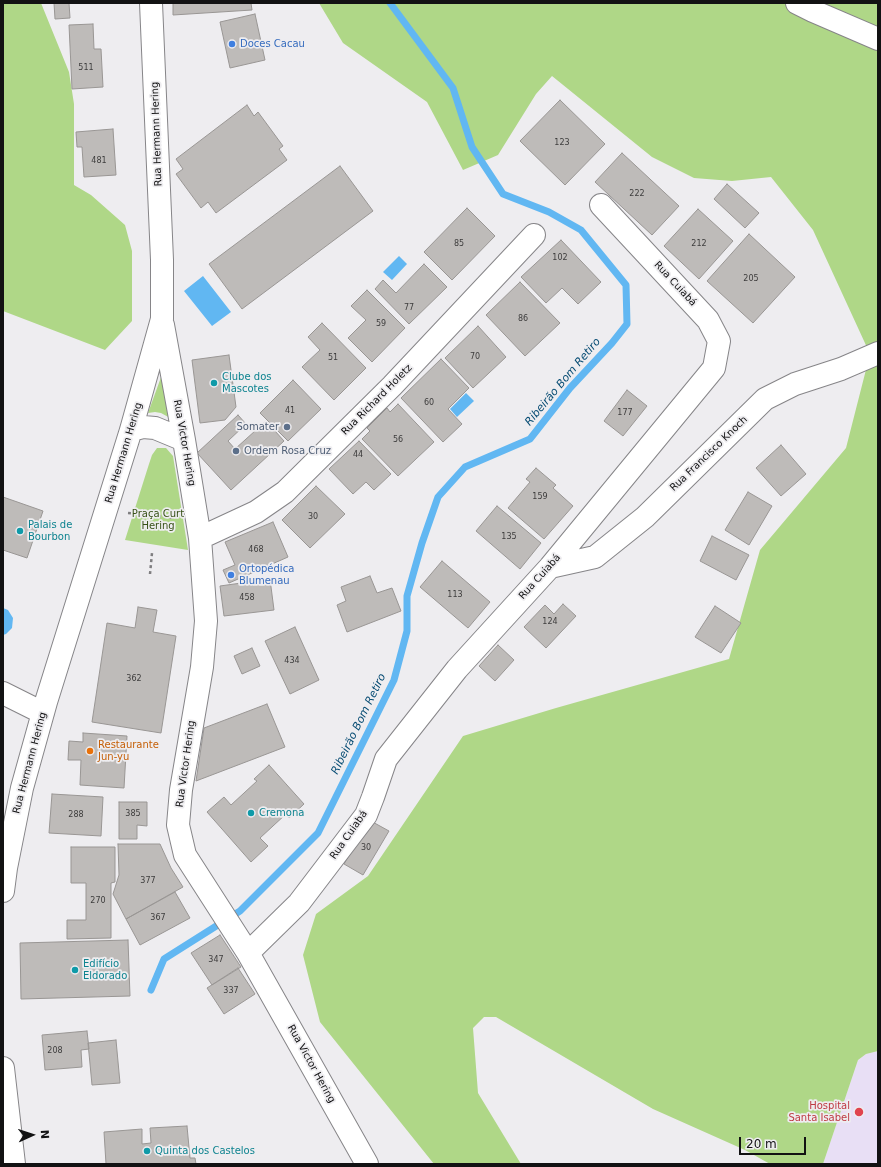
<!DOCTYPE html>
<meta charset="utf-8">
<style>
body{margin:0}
#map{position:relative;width:881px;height:1167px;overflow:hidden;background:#eeedf0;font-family:"DejaVu Sans",sans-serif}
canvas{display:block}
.frame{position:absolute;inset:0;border:4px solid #121213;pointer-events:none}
.north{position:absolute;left:12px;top:1115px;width:40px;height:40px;-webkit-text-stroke:3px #eeedf0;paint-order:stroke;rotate:87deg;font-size:11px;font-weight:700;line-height:16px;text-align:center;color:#121213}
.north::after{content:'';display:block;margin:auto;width:14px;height:18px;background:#121213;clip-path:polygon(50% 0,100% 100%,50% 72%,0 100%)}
.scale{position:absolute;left:739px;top:1137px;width:67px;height:18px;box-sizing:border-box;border:2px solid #121213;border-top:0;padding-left:5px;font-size:12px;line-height:14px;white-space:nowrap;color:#121213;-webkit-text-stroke:3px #eeedf0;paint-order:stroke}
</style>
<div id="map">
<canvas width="881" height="1167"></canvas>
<div class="frame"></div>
<div class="north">N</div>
<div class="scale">20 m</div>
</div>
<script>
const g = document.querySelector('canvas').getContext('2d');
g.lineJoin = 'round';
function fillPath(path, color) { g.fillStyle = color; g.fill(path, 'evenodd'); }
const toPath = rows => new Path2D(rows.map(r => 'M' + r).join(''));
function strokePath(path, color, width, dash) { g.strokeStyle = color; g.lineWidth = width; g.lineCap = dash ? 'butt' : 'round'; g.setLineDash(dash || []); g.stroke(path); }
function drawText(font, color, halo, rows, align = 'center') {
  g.font = font + ' "DejaVu Sans",sans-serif'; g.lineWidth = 3.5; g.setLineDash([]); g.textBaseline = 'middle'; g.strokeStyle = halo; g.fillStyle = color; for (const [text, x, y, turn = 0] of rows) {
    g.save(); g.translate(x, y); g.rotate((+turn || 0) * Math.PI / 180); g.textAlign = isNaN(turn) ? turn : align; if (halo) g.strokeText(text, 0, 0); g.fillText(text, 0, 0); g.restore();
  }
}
fillPath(toPath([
 [878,1051,878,1164,823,1164,858,1060,866,1054]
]), '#e8dff5');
fillPath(toPath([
 [3,3,41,3,69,72,74,104,74,185,91,195,125,225,132,251,132,321,105,350,3,311],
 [319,3,878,3,878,1051,866,1054,858,1060,823,1164,770,1164,745,1150,653,1109,496,1017,484,1017,473,1028,478,1093,521,1164,434,1164,320,1022,303,955,316,914,368,876,463,736,556,708,729,659,760,550,846,448,870,354,813,230,771,177,732,181,694,178,652,157,552,76,536,94,498,155,463,170,427,102,343,43],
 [164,369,172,419,161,413,155,412,148,413],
 [157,448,166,448,173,456,188,550,125,540,149,464,152,455]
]), '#afd787');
fillPath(toPath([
 [399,256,407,264,392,280,383,272],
 [203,276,231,312,212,326,184,291],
 [466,393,474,401,457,417,450,409],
 [3,608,8,610,13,618,12,628,6,634,3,635]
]), '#61b7f2');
strokePath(toPath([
 [151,990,164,959,240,911,318,833,394,680,407,631,407,596,422,543,438,497,465,467,530,439,570,388,612,343,627,324,626,285,581,230,549,212,503,194,472,147,453,88,390,3]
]), '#61b7f2', 7);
const building = toPath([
 [54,3,69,3,70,18,55,19,54,3],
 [173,3,251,3,252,10,173,15,173,3],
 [255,14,265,60,230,68,220,22,255,14],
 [93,24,94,49,101,49,103,87,72,89,69,25,93,24],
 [560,100,605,144,565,185,520,141,560,100],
 [247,105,254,116,258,112,283,146,279,149,287,160,216,213,208,202,201,208,176,174,183,169,176,159,247,105],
 [113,129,116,175,84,177,82,147,77,147,76,132,113,129],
 [622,153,679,206,652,235,595,182,622,153],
 [340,166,373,211,242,309,209,264,340,166],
 [727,184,759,213,745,228,714,199,727,184],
 [467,208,495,236,452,280,424,252,467,208],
 [698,209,733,241,699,279,664,246,698,209],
 [749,234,795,277,753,323,707,281,749,234],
 [561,240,601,282,578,304,562,288,546,303,521,277,561,240],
 [424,264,447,287,409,324,375,289,383,280,396,293,424,264],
 [520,282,560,323,525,356,486,315,520,282],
 [367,290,405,328,372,362,348,338,366,320,351,306,367,290],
 [322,323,366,368,334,400,302,367,320,350,308,337,322,323],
 [478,326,506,357,473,388,445,358,478,326],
 [229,355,236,407,225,420,200,423,192,360,229,355],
 [441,359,469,388,448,409,462,424,443,442,401,398,441,359],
 [293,380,321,409,288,441,260,413,293,380],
 [627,390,647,406,623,436,604,421,627,390],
 [398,404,434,442,398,476,362,439,370,431,367,428,387,408,390,412,398,404],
 [238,415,246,424,228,441,235,449,266,421,284,441,231,490,197,453,238,415],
 [359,441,391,474,374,490,366,482,353,494,329,469,359,441],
 [781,445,806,474,781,496,756,468,781,445],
 [536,468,556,485,553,488,573,506,544,539,508,508,530,482,526,479,536,468],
 [316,486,345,514,310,548,282,520,316,486],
 [748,492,772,506,749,545,725,530,748,492],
 [3,497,43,511,27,558,3,550,3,497],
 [497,506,541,543,520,569,476,531,497,506],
 [273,522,288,557,229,583,223,570,235,565,225,542,273,522],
 [712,536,749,555,736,580,700,561,712,536],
 [442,561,490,602,468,628,420,587,442,561],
 [370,576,377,593,392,588,401,611,347,632,337,605,346,601,341,587,370,576],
 [270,579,274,610,224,616,220,586,270,579],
 [563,604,576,616,546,648,524,627,545,605,554,614,563,604],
 [715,606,741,623,721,653,695,637,715,606],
 [138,607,157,610,153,632,176,636,161,733,92,722,107,623,135,628,138,607],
 [295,627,319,680,290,694,265,641,295,627],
 [498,645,514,660,495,681,479,666,498,645],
 [252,648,260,666,242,674,234,656,252,648],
 [267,704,285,747,196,781,204,728,267,704],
 [83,733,127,736,124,788,80,785,81,760,68,760,69,741,83,742,83,733],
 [269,765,304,804,289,818,286,814,260,838,268,846,251,862,207,812,224,797,231,805,257,781,254,779,269,765],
 [52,794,103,797,101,836,49,833,52,794],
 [119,802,147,802,147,826,137,825,137,839,119,839,119,802],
 [369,820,389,831,363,875,344,864,369,820],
 [118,844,160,844,171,868,183,887,126,919,113,894,119,875,118,844],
 [71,847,115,847,115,882,111,883,111,938,67,939,67,920,86,920,86,883,71,883,71,847],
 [175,892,190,918,140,945,126,919,175,892],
 [220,935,241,967,212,985,191,953,220,935],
 [128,940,130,996,21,999,20,943,128,940],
 [238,968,255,994,224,1014,207,988,238,968],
 [87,1031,89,1049,81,1050,82,1067,45,1070,42,1035,87,1031],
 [116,1040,120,1083,92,1085,88,1043,116,1040],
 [187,1126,190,1158,195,1158,196,1164,106,1164,104,1132,142,1129,142,1144,151,1143,150,1128,187,1126]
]);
fillPath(building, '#bebbb9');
strokePath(building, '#999694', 1);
const minor = toPath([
 [797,3,813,11,878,39],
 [163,325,184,440,200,538,206,621,202,667,181,790,178,825,185,855,248,953,367,1164],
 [131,430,143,427,155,428,184,440],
 [200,538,256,512,285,492,392,386,534,235],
 [550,567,595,557,645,517,765,399,795,384,841,369,878,353],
 [3,693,43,713],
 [3,891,6,868,22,788,46,702,131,430,162,319,162,260,151,3],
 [248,953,299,903,366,815,373,797,386,759,457,669,550,567,714,368,719,341,708,320,601,205],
 [3,1068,14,1164]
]);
strokePath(minor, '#868588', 24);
strokePath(toPath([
 [128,513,175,518],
 [150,574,152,553]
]), '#7f7e80', 2.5, [3, 3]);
strokePath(minor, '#fff', 22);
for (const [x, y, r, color] of [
 [232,44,4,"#3f7fe0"],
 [214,383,4,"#0f9aa8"],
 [287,427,4,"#5c6f8a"],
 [236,451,4,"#5c6f8a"],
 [20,531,4,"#0f9aa8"],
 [231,575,4,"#3f7fe0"],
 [90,751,4,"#e8710a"],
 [251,813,4,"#0f9aa8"],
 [75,970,4,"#0f9aa8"],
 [859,1112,5,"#e0444e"],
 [147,1151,4,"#0f9aa8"]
]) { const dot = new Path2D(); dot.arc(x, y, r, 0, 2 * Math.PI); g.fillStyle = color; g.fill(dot); strokePath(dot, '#eeedf0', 1.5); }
drawText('8px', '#3d3c3c', null, [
 ["511",86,68],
 ["123",562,143],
 ["481",99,161],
 ["222",637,194],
 ["85",459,244],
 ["212",699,244],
 ["102",560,258],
 ["205",751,279],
 ["77",409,308],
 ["86",523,319],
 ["59",381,324],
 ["70",475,357],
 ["51",333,358],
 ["60",429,403],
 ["41",290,411],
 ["177",625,413],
 ["56",398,440],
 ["44",358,455],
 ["159",540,497],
 ["30",313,517],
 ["135",509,537],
 ["468",256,550],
 ["113",455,595],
 ["458",247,598],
 ["124",550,622],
 ["434",292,661],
 ["362",134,679],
 ["385",133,814],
 ["288",76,815],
 ["30",366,848],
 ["377",148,881],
 ["270",98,901],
 ["367",158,918],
 ["347",216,960],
 ["337",231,991],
 ["208",55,1051]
]);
drawText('10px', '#366cbe', '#eeedf0', [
 ["Doces Cacau",240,44],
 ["Ortopédica",239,569],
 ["Blumenau",239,581]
], 'left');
drawText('10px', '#121213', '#eeedf0', [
 ["Rua Hermann Hering",157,134,-92],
 ["Rua Cuiabá",675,284,47],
 ["Rua Richard Holetz",377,400,-45],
 ["Rua Victor Hering",184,443,80],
 ["Rua Hermann Hering",124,453,-73],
 ["Rua Francisco Knoch",709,454,-44],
 ["Rua Cuiabá",540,577,-48],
 ["Rua Hermann Hering",30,763,-75],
 ["Rua Victor Hering",186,764,-82],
 ["Rua Cuiabá",349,835,-55],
 ["Rua Victor Hering",311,1064,61]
]);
drawText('10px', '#0d838f', '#eeedf0', [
 ["Clube dos",222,377],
 ["Mascotes",222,389],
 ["Palais de",28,525],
 ["Bourbon",28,537],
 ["Cremona",259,813],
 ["Edifício",83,964],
 ["Eldorado",83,976],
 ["Quinta dos Castelos",155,1151]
], 'left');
drawText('10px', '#4e5e75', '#eeedf0', [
 ["Somater",279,427],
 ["Ordem Rosa Cruz",244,451,"left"]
], 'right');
drawText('10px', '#375117', '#eeedf0', [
 ["Praça Curt",158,514],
 ["Hering",158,526]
]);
drawText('10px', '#c56008', '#eeedf0', [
 ["Restaurante",98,745],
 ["Jun-yu",98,757]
], 'left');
drawText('10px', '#be3a42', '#eeedf0', [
 ["Hospital",850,1106],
 ["Santa Isabel",850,1118]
], 'right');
drawText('italic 11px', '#084d74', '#eeedf0', [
 ["Ribeirão Bom Retiro",563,382,-50],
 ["Ribeirão Bom Retiro",359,724,-64]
]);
</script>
